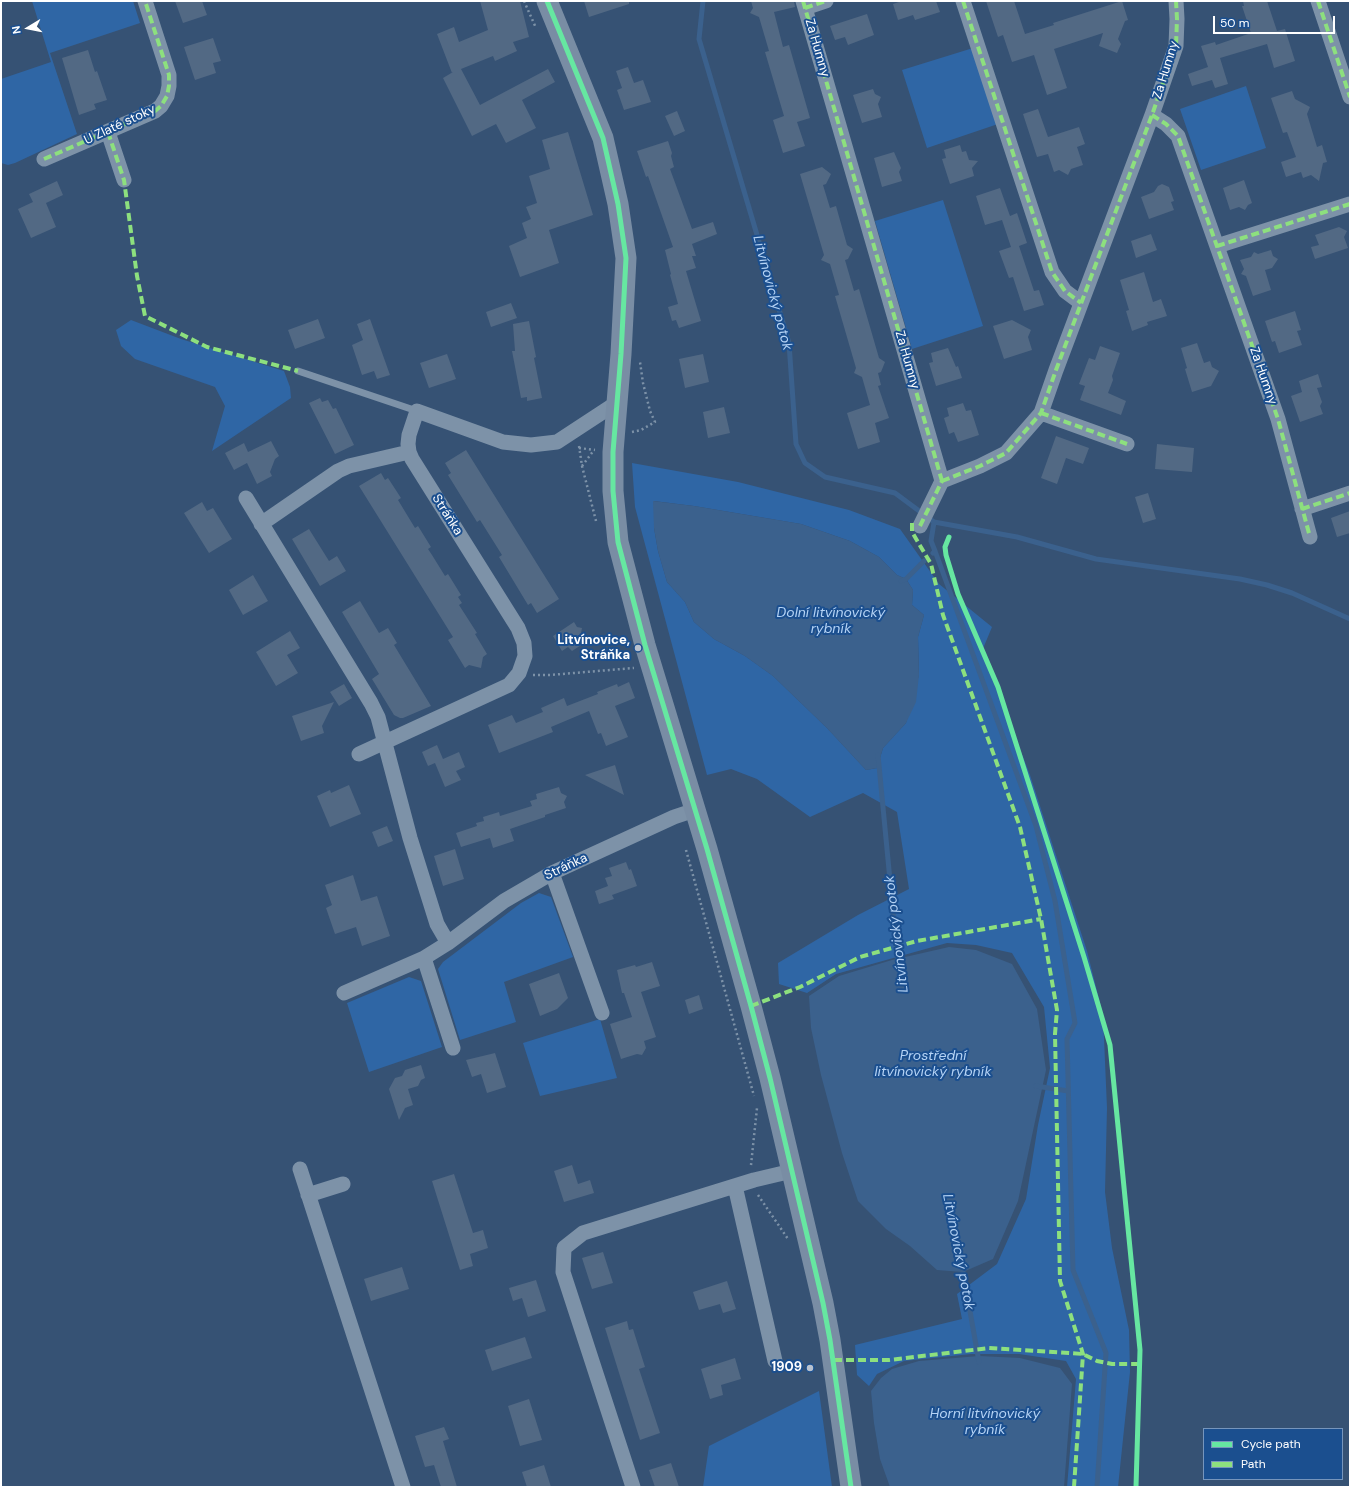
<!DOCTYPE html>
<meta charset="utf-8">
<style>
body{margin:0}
#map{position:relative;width:1351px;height:1488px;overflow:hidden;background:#365274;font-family:"DM Sans",sans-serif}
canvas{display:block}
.frame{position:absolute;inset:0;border:2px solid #fff;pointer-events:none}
.legend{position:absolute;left:1203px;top:1428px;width:140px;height:52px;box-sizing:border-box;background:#1b4f8f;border:1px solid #7695bc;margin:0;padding:5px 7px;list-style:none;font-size:12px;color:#fff}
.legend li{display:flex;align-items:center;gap:8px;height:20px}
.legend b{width:20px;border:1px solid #7695bc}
.north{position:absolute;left:8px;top:8px;width:40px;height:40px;-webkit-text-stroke:3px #1b4f8f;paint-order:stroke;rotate:260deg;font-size:11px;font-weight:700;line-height:16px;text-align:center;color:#fff}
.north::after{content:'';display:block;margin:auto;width:14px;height:18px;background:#fff;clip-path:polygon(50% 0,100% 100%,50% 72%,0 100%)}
.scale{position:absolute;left:1213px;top:16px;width:122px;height:18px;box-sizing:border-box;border:2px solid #fff;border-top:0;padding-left:5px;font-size:12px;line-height:14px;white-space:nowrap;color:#fff;-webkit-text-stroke:3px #1b4f8f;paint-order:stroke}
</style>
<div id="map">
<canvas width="1351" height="1488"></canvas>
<div class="frame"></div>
<ul class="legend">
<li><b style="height:5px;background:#66e7a1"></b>Cycle path</li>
<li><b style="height:5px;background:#8de07e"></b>Path</li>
</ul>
<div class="north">N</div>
<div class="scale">50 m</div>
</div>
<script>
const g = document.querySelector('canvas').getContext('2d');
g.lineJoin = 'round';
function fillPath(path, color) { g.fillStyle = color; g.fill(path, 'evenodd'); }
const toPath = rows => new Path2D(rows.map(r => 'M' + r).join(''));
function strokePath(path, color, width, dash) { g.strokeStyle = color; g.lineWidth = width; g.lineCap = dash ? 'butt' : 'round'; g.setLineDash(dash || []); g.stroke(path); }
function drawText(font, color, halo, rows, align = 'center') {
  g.font = font + ' "DM Sans",sans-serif'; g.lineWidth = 4; g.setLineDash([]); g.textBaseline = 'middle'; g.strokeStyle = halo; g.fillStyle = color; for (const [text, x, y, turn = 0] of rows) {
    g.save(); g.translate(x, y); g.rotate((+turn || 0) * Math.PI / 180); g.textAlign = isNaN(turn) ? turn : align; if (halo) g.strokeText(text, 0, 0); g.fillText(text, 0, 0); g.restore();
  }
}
fillPath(toPath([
 [32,1,133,1,140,23,50,53,77,134,15,163,8,165,1,163,1,79,51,62],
 [973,48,998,124,927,148,902,70],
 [1246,86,1266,148,1201,170,1180,109],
 [943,200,983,326,912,349,875,221],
 [131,320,181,339,284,371,290,387,291,398,212,451,225,406,215,387,135,359,121,346,116,330],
 [632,463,738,482,849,510,900,529,939,584,992,627,982,651,1030,775,1087,951,1103,1015,1107,1108,1105,1192,1112,1248,1129,1330,1130,1372,1118,1487,1067,1487,1076,1379,1066,1361,1019,1354,971,1354,904,1361,877,1374,869,1386,857,1375,855,1345,962,1319,957,1294,997,1264,1026,1199,1038,1125,1050,1068,1044,1007,1012,953,976,945,947,943,836,974,807,993,779,984,778,963,858,915,909,889,897,812,863,793,810,817,757,779,731,769,707,775,635,507],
 [654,501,694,506,801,524,850,541,879,557,897,575,906,579,913,590,912,605,924,615,918,637,919,675,906,723,883,748,877,768,866,770,827,728,773,676,745,656,714,639,694,622,685,602,667,582,658,551,654,528],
 [539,893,551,897,573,957,504,982,516,1022,460,1040,438,969,443,962,521,903],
 [409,977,421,981,442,1047,369,1072,347,1003],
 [600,1019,617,1078,540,1096,523,1043],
 [819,1391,832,1487,703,1487,709,1446]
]), '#2f66a5');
fillPath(toPath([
 [653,501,694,506,801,524,850,541,879,557,897,575,906,579,913,590,912,605,924,615,918,637,919,675,916,702,906,723,883,748,877,768,866,770,827,728,773,676,745,656,714,639,694,622,685,602,667,582,658,551,654,528],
 [949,947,976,950,1012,964,1037,1009,1046,1070,1018,1201,993,1259,963,1272,937,1270,910,1246,886,1229,858,1201,842,1153,821,1075,811,1028,809,996,839,976,892,960],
 [979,1356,1020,1358,1060,1368,1072,1384,1064,1487,890,1487,880,1459,874,1423,871,1391,881,1378,892,1369,919,1361]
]), '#3b618d');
strokePath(toPath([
 [703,1,699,39,789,343,796,444,805,463,825,477,895,493,934,522,931,541,935,551,933,553],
 [934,522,1017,537,1096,559,1240,579,1267,585,1292,593,1350,619],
 [935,551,1036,826,1055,901,1075,1023,1067,1039,1073,1270,1106,1353,1097,1487],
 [901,581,906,579,924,561],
 [878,755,898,964],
 [1036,1086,1068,1091],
 [962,1266,979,1362]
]), '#3b618d', 5);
fillPath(toPath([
 [175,1,202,1,207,15,183,23],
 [480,1,520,1,529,37,513,42,517,51,495,61,493,56,461,69,480,105,548,69,555,82,522,100,536,128,506,143,496,124,472,136,443,78,453,72,452,73,437,34,454,27,459,42,488,30],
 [584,1,629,1,629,4,589,17],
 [751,1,794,1,795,7,774,12,783,47,789,45,810,118,797,122,805,146,783,153,773,120,784,116,765,52,769,51,759,17,750,13,753,8],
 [902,1,936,1,940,12,915,20,913,15,898,20,893,4],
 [986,1,1014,1,1025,34,1054,25,1053,23,1122,1,1128,20,1125,21,1118,39,1121,44,1117,53,1099,46,1103,33,1054,49,1067,88,1047,95,1034,55,1012,62,1003,35,998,37],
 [1243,1,1267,1,1277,31,1285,29,1295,61,1274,68,1267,44,1220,58,1228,84,1215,88,1212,80,1192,86,1188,74,1208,67,1201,46,1215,42,1216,45,1251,33,1242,6,1244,6],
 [867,14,874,35,848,45,845,37,835,40,830,26],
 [213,38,221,61,213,63,216,73,195,80,184,47],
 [88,50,95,72,97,71,107,100,94,104,96,109,79,115,62,58],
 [628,67,634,83,643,80,651,102,624,110,617,90,622,88,616,71],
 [873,89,875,94,881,97,878,104,882,117,862,123,853,95],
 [1292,91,1295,99,1310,107,1307,114,1317,147,1322,145,1327,162,1323,163,1319,181,1311,175,1303,178,1301,172,1286,177,1281,162,1296,157,1287,132,1283,133,1271,98],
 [1038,109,1048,137,1079,127,1085,144,1077,147,1083,165,1071,169,1068,175,1059,170,1054,172,1048,154,1037,157,1023,114],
 [677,111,685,131,674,136,665,116],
 [568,132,593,215,549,230,559,263,520,277,509,246,527,238,522,223,531,219,526,207,537,203,529,176,550,169,542,140],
 [668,141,672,153,671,156,674,167,670,169,692,229,713,222,717,234,692,244,696,256,692,256,696,268,686,271,701,321,679,328,676,320,672,321,668,307,678,304,670,275,671,274,665,250,673,247,648,176,646,177,637,151],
 [960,145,962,152,966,151,969,160,978,161,972,168,974,176,950,184,942,159,946,158,944,150],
 [894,152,901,168,899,172,902,181,882,187,874,158],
 [822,167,831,174,826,184,823,185,830,208,836,206,847,245,853,249,848,259,845,260,854,291,859,289,879,358,885,362,881,372,878,373,881,385,878,386,889,418,875,423,880,442,858,449,847,413,870,405,862,377,854,373,856,368,835,296,839,295,830,264,821,260,824,255,800,174],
 [1244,180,1252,203,1248,205,1245,210,1239,207,1230,210,1223,188],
 [57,181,63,195,46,203,56,227,31,238,18,209,33,202,29,194],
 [1162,184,1169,187,1174,201,1171,202,1174,210,1149,219,1141,197,1154,192,1158,186],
 [1000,188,1010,216,1017,213,1027,243,1019,246,1034,291,1039,290,1044,305,1024,311,1013,277,1009,278,999,251,1011,247,1002,220,985,225,976,196],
 [1339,227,1347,231,1344,237,1348,248,1315,259,1311,247,1319,245,1315,235],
 [1151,234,1157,250,1136,258,1131,241],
 [1271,250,1273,256,1278,259,1272,268,1265,270,1271,290,1253,296,1246,276,1241,274,1244,269,1240,260,1251,257,1254,252,1258,254],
 [1144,272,1153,302,1161,299,1167,316,1147,322,1148,325,1132,331,1126,311,1129,310,1120,280],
 [511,303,517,318,491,327,486,312],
 [1295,311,1301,330,1297,331,1302,345,1279,353,1275,341,1272,342,1265,321],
 [318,319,325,338,295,349,288,330],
 [370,319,390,375,377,379,374,371,362,375,352,345,363,340,357,324],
 [1012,320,1031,330,1028,337,1032,350,1004,359,993,326],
 [529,321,536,357,534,358,542,398,527,401,527,397,521,398,512,351,515,351,513,324],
 [1197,343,1204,363,1210,361,1212,367,1219,371,1211,386,1192,392,1185,369,1187,368,1181,348],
 [1100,346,1120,353,1112,376,1113,380,1108,393,1126,401,1121,415,1080,400,1085,386,1079,384,1089,358,1095,360],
 [948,348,956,367,958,366,962,378,936,386,929,363,933,362,931,353],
 [447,354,456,379,429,388,420,363],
 [703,354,709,382,685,388,679,359],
 [1318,374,1322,387,1317,388,1322,402,1320,406,1323,414,1300,422,1291,396,1302,392,1299,381],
 [320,398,322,402,328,400,333,409,336,408,354,445,335,454,309,403],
 [963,403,966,411,971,410,979,435,958,442,954,432,949,434,944,418,949,416,947,408],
 [724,407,730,433,708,438,703,412],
 [1056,436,1089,448,1083,464,1066,458,1057,484,1041,478],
 [271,441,279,456,275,459,270,472,272,476,257,484,247,463,234,470,225,453,244,443,248,452],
 [1157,444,1194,448,1192,472,1155,469],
 [466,450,559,599,537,613,531,603,528,605,499,557,502,555,480,520,477,522,448,475,451,473,445,463],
 [381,473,385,480,388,478,401,498,398,500,415,528,418,526,431,547,428,549,432,555,445,576,448,574,461,595,458,597,462,603,459,605,477,633,475,634,487,654,483,657,481,668,469,665,465,668,448,640,453,637,359,486],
 [1148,493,1156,519,1143,523,1135,497],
 [202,502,207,511,213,508,232,539,209,553,184,513],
 [1350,511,1350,533,1337,537,1331,518],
 [309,529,329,561,337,556,346,571,320,586,292,539],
 [253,575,268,601,243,615,229,590],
 [360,601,379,633,388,628,397,643,394,645,431,706,403,718,400,718,394,715,372,679,379,674,342,612],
 [574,622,577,627,582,628,581,633,586,642,572,651,568,647,562,651,553,636],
 [290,631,300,648,287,655,298,673,276,686,256,652],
 [629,682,635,698,615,706,628,737,606,746,601,733,598,734,589,711,551,727,553,732,499,753,488,725,512,715,516,723,543,712,541,708,564,698,567,706,598,694,597,692,617,684,618,687],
 [344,684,352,698,339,706,330,692],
 [334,702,322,726,324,733,301,741,292,716],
 [437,745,443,759,459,752,465,767,456,771,461,780,445,787,435,763,428,766,422,752],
 [615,765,624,795,585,775],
 [349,785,361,814,330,827,317,796,330,790,331,793],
 [559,787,561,793,567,796,564,802,566,808,545,815,545,817,510,829,514,841,493,848,490,838,461,847,456,833,477,826,476,823,484,821,483,817,499,812,500,816,532,806,530,801,537,799,536,794],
 [387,826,393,841,378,847,372,832],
 [455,849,464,879,443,886,434,856],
 [626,862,629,870,631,869,637,886,612,895,614,899,599,904,595,891,608,886,605,878,612,876,609,868],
 [353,875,361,901,377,896,390,936,362,946,356,927,335,934,326,908,332,905,325,885],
 [652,962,660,986,641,992,656,1037,644,1041,646,1048,642,1055,637,1054,621,1059,610,1024,632,1017,624,993,622,993,617,970,635,965,636,967],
 [559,973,568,998,557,1009,540,1016,529,984],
 [699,995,703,1009,689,1014,685,1000],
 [495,1053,506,1087,487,1093,481,1074,472,1077,466,1060],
 [421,1065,425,1078,421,1080,418,1086,408,1089,413,1105,405,1108,399,1120,389,1089,395,1078,402,1076,405,1070],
 [572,1165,578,1184,590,1180,594,1193,564,1202,554,1171],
 [454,1174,473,1233,483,1230,488,1248,470,1254,473,1266,460,1270,432,1181],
 [603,1252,613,1283,592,1289,582,1258],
 [402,1267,409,1289,371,1301,364,1279],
 [536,1280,546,1311,528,1317,522,1298,513,1301,509,1288],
 [727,1281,736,1309,723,1313,720,1304,699,1310,693,1292],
 [627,1321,629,1330,633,1329,645,1367,639,1369,660,1433,640,1440,605,1328],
 [525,1337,532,1358,492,1371,485,1350],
 [735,1358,741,1379,721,1385,723,1395,710,1399,701,1369],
 [529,1399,542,1440,520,1446,508,1406],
 [444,1427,449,1439,443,1441,457,1487,441,1487,434,1465,425,1467,415,1436],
 [671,1463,679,1487,655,1487,649,1470],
 [544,1465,551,1487,527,1487,522,1472]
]), '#526984');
strokePath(toPath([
 [524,1,536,28],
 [632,432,641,430,655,422,650,411,643,383,640,362],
 [579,446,582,466,596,521],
 [579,448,595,450],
 [582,466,594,450],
 [533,675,550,675,634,668],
 [686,850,754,1096],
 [751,1165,757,1108],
 [758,1195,788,1239]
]), '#7d92a8', 2.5, [2, 3]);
strokePath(toPath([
 [298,371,417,411]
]), '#7d92a8', 7);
strokePath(toPath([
 [803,1,942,481],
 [963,1,1052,272,1065,291,1081,303],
 [1318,1,1350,97],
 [805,8,826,1],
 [1152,115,1166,124,1178,136,1278,419,1310,537],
 [108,132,124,180],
 [44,159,155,111,161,106,167,96,169,86,169,75,145,1],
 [1217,246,1350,204],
 [1041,413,1127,444],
 [942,481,980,466,1006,453,1041,413,1056,370,1152,115,1176,46,1177,19,1176,1],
 [246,498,371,703,378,717,410,838,437,924,448,943],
 [1302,509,1350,493],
 [261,524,338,471,349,466,409,452],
 [920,526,942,481],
 [359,754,509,685,519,673,525,656,524,643,518,628,412,459,409,452,408,444,409,435,417,411,503,442,531,445,557,442,618,402],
 [552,873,602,1013],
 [424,958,453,1048],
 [344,993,424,958,448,943,504,901,552,873,674,817,695,810],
 [300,1169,403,1487],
 [735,1186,775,1361],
 [308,1195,343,1184],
 [633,1487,563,1272,564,1248,583,1233,754,1180,792,1171]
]), '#7d92a8', 15);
strokePath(toPath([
 [547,1,603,138,618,204,626,258,621,354,613,452,613,491,618,542,645,645,707,849,751,1006,770,1078,823,1303,830,1340,851,1487]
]), '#798da4', 21);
strokePath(toPath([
 [803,1,942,481],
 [963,1,1052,272,1065,291,1081,303],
 [1318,1,1350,97],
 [805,8,826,1],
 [1152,115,1166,124,1178,136,1278,419,1310,537],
 [108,132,124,180,137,276,145,316,207,347,298,371],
 [44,159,155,111,161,106,167,96,169,86,169,75,145,1],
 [1217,246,1350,204],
 [1041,413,1127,444],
 [942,481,980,466,1006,453,1041,413,1056,370,1152,115,1176,46,1177,19,1176,1],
 [1302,509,1350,493],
 [912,523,912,532,931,564,943,615,1020,827,1041,919,1057,1010,1055,1034,1060,1281,1083,1354,1074,1487],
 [920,526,942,481],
 [751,1006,800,987,860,957,917,941,1041,919],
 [834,1360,889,1360,989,1348,1083,1354,1097,1361,1112,1364,1140,1364]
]), '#8de07e', 4, [8, 4]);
strokePath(toPath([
 [547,1,603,138,618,204,626,258,621,354,613,452,613,491,618,542,645,645,707,849,751,1006,770,1078,823,1303,830,1340,851,1487],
 [949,537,945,547,946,555,958,594,998,687,1084,957,1110,1045,1140,1350,1136,1487]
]), '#66e7a1', 5);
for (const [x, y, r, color] of [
 [638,648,4,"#b9c2ce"],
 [810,1368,4,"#b9c2ce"]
]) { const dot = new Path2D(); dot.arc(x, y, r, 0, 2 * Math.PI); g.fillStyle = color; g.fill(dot); strokePath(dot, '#1b4f8f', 1.5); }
drawText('13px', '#fff', '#1b4f8f', [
 ["Za Humny",817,48,74],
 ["Za Humny",1166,70,-73],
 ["U Zlaté stoky",120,125,-25],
 ["Za Humny",907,360,74],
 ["Za Humny",1263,376,71],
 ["Stráňka",447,515,58],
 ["Stráňka",566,867,-25]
]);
drawText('bold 13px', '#fff', '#1b4f8f', [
 ["Litvínovice,",630,641],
 ["Stráňka",630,656],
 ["1909",802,1368]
], 'right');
drawText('italic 14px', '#b5d3f5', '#1b4f8f', [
 ["Litvínovický potok",772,293,75],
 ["Dolní litvínovický",831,613],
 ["rybník",831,629],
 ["Litvínovický potok",897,934,-97],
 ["Prostřední",933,1056],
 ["litvínovický rybník",933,1072],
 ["Litvínovický potok",958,1252,79],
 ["Horní litvínovický",985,1414],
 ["rybník",985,1430]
]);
</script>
